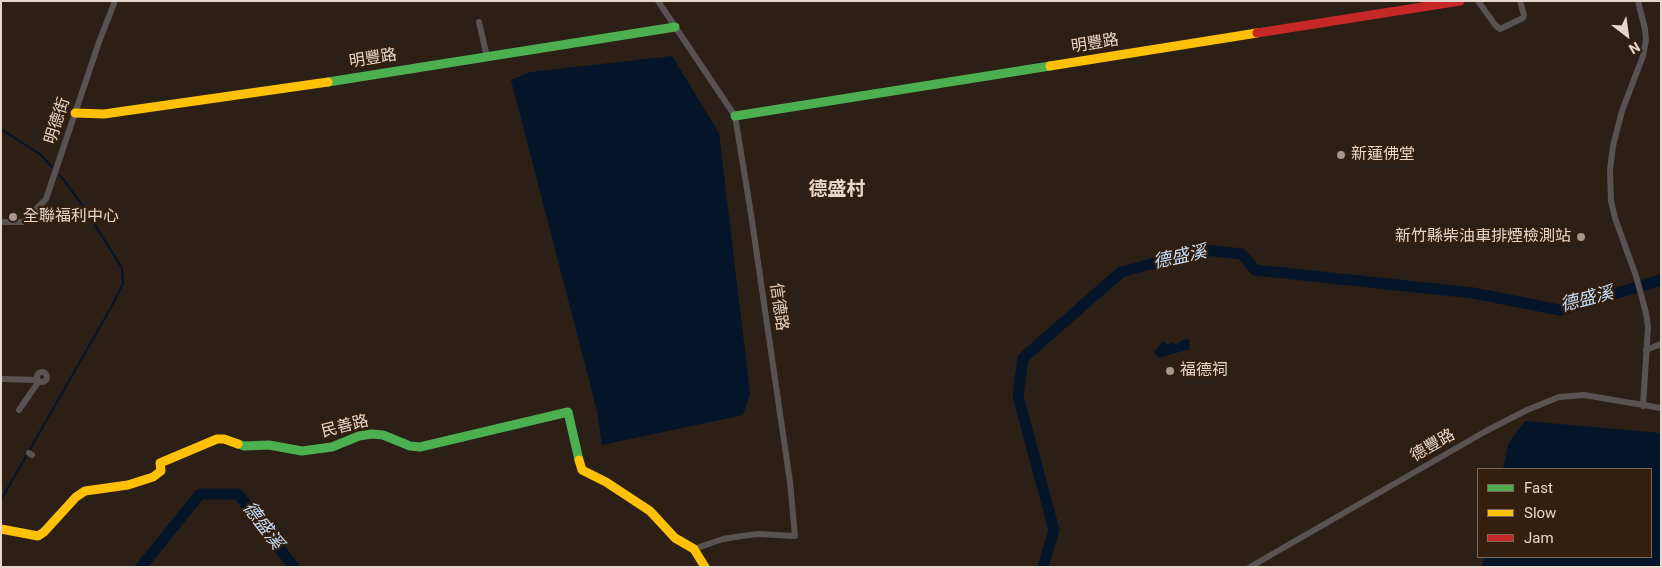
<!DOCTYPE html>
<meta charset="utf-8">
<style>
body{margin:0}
#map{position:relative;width:1662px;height:568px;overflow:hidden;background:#2b1f16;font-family:Roboto,sans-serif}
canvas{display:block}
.frame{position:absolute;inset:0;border:2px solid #e6d7cd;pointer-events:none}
.legend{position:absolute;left:1477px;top:468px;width:175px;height:90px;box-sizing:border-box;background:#341e0d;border:1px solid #7b685a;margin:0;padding:6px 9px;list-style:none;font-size:15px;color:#e6d7cd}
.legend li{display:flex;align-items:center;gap:10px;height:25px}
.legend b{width:25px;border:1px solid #7b685a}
.north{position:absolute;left:1602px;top:10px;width:50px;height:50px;-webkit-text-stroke:4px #341e0d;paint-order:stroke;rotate:150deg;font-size:14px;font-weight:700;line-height:20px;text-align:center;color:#e6d7cd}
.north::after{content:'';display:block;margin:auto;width:18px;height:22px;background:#e6d7cd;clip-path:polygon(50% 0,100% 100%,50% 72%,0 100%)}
</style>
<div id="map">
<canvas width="1662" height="568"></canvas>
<div class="frame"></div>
<ul class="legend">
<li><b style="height:6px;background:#4caf50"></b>Fast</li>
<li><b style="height:6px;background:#ffc107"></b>Slow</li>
<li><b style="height:6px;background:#c62828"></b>Jam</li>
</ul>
<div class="north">N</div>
</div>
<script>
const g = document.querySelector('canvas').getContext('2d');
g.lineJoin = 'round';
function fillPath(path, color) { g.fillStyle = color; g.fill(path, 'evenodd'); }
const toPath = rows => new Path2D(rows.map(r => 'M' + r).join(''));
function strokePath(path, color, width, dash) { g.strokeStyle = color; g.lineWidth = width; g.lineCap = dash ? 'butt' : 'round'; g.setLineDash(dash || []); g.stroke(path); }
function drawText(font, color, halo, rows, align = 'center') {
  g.font = font + ' Roboto,"Noto Sans TC",sans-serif'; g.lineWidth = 4.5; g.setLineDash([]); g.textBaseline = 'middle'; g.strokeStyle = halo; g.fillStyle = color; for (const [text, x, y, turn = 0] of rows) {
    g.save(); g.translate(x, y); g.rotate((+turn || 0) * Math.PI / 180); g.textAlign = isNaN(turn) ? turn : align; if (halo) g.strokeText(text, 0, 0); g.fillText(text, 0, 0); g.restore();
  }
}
fillPath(toPath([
 [672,56,719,133,750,393,743,415,602,445,597,411,511,80,531,72],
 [1189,339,1190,349,1158,358,1154,352,1163,341,1168,345,1173,342,1176,345,1183,340],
 [1525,421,1661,433,1661,567,1482,567,1484,557,1651,557,1651,469,1503,469,1508,444]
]), '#041529');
strokePath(toPath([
 [1,129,41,155,52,167],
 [1,500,113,304,123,283,122,268,83,206,60,175]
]), '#041529', 2);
strokePath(toPath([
 [141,567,200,494,238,494,294,567],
 [1043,567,1054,530,1018,396,1023,358,1121,272,1204,250,1242,254,1255,270,1473,293,1560,310,1661,280]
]), '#041529', 11);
strokePath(toPath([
 [658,1,735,116,751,214,790,482,795,536,758,534,742,536,723,539,694,549],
 [1478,1,1496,26,1500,29,1523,18,1524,15,1520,1],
 [1638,1,1645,29,1646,40,1643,56,1622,111,1613,146,1610,170,1611,201,1615,218,1636,276,1646,313,1648,327,1643,406],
 [479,22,487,57],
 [1,222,23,222,46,199,99,42,115,1],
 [1646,350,1661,344],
 '37 377a5 5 0 1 1 10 0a5 5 0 1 1-10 0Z',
 [1,379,38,380],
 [19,410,39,381],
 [29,453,32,455],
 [1250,567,1486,431,1527,410,1559,397,1584,395,1661,408]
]), '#585252', 6);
strokePath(toPath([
 [328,82,675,27],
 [735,116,1050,66],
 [238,444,244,446,269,445,302,451,332,447,359,436,372,434,383,435,410,446,420,447,568,412,579,460]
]), '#4caf50', 9);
strokePath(toPath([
 [1050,66,1257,33],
 [75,113,104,114,328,82],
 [579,460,582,470,606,482,650,511,675,538,694,549,705,567],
 [1,529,38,536,44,532,76,497,85,491,128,485,153,477,161,471,160,463,217,439,224,439,238,444]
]), '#ffc107', 9);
strokePath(toPath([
 [1257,33,1460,1]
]), '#c62828', 9);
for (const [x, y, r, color] of [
 [1341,155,5,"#a5978d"],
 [13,217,5,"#a5978d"],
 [1581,237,5,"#a5978d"],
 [1170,371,5,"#a5978d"]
]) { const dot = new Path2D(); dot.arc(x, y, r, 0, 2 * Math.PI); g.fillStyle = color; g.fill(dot); strokePath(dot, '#341e0d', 2); }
drawText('16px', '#e6d7cd', '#341e0d', [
 ["明豐路",1095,44,-9],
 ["明豐路",373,59,-9],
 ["明德街",58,121,-72],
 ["信德路",778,307,82],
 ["民善路",345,427,-14],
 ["德豐路",1433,446,-30]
]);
drawText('16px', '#e6d7cd', '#341e0d', [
 ["新蓮佛堂",1351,155],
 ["全聯福利中心",23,217],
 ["新竹縣柴油車排煙檢測站",1571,237,"right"],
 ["福德祠",1180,371]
], 'left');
drawText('italic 18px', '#c3defc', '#341e0d', [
 ["德盛溪",1180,258,-12],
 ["德盛溪",1587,300,-14],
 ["德盛溪",262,526,53]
]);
drawText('bold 19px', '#e6d7cd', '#341e0d', [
 ["德盛村",837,190]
]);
</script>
